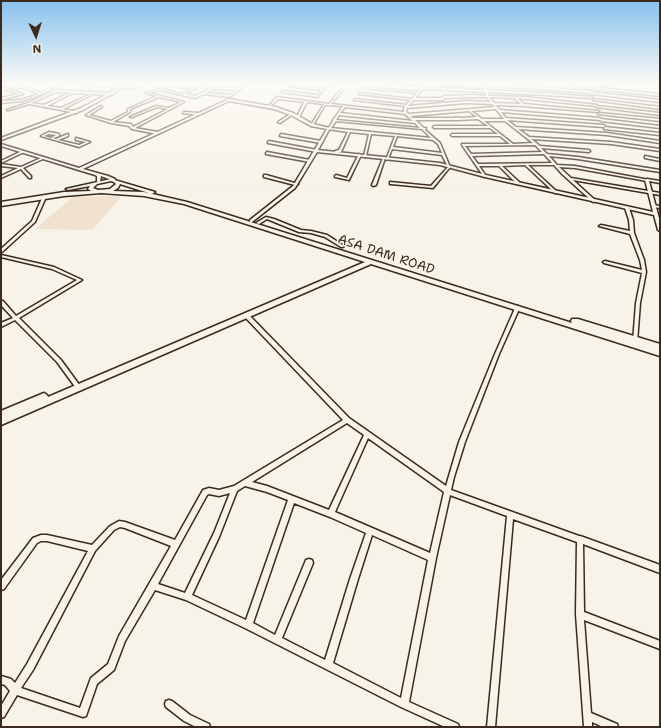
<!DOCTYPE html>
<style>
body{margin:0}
#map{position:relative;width:661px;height:728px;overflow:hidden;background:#f7f3e8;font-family:"Shantell Sans",sans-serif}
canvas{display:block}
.frame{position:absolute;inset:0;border:2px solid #3b2a1e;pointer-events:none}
.north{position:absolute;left:16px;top:16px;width:40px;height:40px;-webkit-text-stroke:3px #f7f3e8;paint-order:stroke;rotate:176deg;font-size:11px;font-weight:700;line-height:16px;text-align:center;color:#3b2a1e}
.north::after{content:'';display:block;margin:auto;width:14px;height:18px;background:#3b2a1e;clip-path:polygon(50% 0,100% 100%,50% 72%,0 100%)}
</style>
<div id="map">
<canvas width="661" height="728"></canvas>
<div class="frame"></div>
<div class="north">N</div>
</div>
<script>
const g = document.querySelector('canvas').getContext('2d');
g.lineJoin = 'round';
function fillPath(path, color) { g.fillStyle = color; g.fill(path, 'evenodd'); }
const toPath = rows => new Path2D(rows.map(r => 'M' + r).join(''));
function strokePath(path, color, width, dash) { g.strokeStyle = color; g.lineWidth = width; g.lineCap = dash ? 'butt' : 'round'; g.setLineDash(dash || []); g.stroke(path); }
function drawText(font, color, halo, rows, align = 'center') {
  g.font = font + ' "Shantell Sans",sans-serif'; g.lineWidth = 3; g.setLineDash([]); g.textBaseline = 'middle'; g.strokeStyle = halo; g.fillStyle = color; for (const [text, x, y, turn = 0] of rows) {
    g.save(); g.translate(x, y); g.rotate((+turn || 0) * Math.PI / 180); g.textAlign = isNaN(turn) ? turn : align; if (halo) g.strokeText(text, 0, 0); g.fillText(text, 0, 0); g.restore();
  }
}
fillPath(toPath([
 [122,196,92,230,35,229,73,197]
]), '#f0e2ce');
strokePath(toPath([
 [645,84,660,85]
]), '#70919e', 1);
const minor = toPath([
 [1,84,28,87,41,93,56,84,59,84,43,94,41,94,22,101,1,103,1,101,21,100,39,94,28,89,1,86,1,84],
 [78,84,93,84,133,87,141,84,145,84,133,89,78,84],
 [171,84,194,88,201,84,205,84,196,88,197,89,194,89,185,94,195,96,213,87,239,88,244,84,247,84,230,97,204,94,195,98,159,90,149,93,184,102,135,128,158,132,157,134,132,129,129,126,111,123,86,115,101,106,102,107,89,115,111,121,128,112,128,109,157,96,146,93,160,89,159,88,171,84],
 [171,86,192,89,182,94,160,89,171,86],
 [213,89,237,90,230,95,206,93,213,89],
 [159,97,181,102,169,108,156,106,130,117,132,117,157,107,168,109,133,127,131,124,113,122,130,112,130,109,159,97],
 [327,84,329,84,321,93,320,92,321,90,289,86,290,85,322,89,327,84],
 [405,84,424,85,425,84,427,84,424,87,484,90,483,88,438,84,455,84,483,86,482,84,485,84,528,86,590,91,591,92,660,100,660,102,591,94,590,93,528,88,485,86,487,90,546,93,592,97,593,98,546,95,487,92,489,96,526,97,597,105,596,106,517,98,524,104,599,111,598,112,523,106,495,105,500,110,600,118,601,119,660,126,660,128,601,121,600,120,501,112,506,118,604,125,605,126,604,127,507,120,516,127,607,133,660,141,660,143,607,135,518,129,529,137,611,142,660,149,660,151,611,144,531,139,540,146,589,150,590,151,589,152,541,148,547,154,578,157,660,170,660,172,578,159,549,156,557,165,575,166,649,180,647,181,575,168,559,167,571,178,660,193,660,195,573,180,596,201,593,202,562,174,554,165,528,165,556,191,556,193,555,193,525,165,502,166,519,182,519,184,517,184,499,166,479,166,486,176,484,177,462,145,462,144,510,144,500,136,452,136,451,135,452,134,498,134,490,128,434,128,433,127,434,126,488,126,478,119,457,120,415,120,424,128,426,128,425,130,440,143,450,167,433,188,391,184,390,184,390,182,431,186,448,167,442,155,392,149,388,159,386,160,395,136,371,134,366,156,365,157,364,156,369,134,350,132,341,152,335,153,335,151,339,150,348,132,328,129,333,121,333,120,334,119,343,106,327,105,325,105,313,125,312,126,311,125,324,104,307,102,299,117,298,118,297,117,304,102,278,99,272,105,267,107,266,106,270,105,277,97,329,104,341,90,342,91,331,104,404,112,404,108,405,106,354,100,355,99,406,105,411,100,359,94,360,93,412,99,417,93,362,88,363,87,418,92,423,86,405,84],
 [423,89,485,92,486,96,474,95,444,96,442,98,415,98,423,89],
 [474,97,487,97,491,102,466,101,408,106,414,100,443,100,445,98,474,97],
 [489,97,514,98,521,104,494,103,489,97],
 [466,103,492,104,495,107,409,114,406,112,407,108,466,103],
 [345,107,405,114,413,121,340,113,345,107],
 [496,109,504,119,482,119,471,111,496,109],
 [469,111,477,117,458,118,456,117,455,118,413,118,410,116,469,111],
 [339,115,415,123,420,128,336,120,339,115],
 [336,121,422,129,431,138,331,128,336,121],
 [484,121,505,121,533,143,513,144,484,121],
 [397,136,433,140,438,144,442,153,393,147,397,136],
 [535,145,542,152,471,154,465,146,535,145],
 [544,154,552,163,478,164,472,156,544,154],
 [567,84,578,84,589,86,588,87,567,84],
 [609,84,600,86,599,85,600,84,609,84],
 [588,87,660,94,660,96,587,88,588,87],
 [7,89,23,94,1,100,1,98,19,94,6,90,7,89],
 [56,90,112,93,113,94,112,95,93,94,63,109,78,112,77,113,29,104,9,110,7,110,28,103,56,90],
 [56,92,72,92,44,105,31,103,56,92],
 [73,93,91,94,61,108,47,106,73,93],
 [283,91,318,95,319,96,318,97,282,92,283,91],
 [594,99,660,107,660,109,593,100,594,99],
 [597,106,660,113,660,115,596,107,597,106],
 [184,112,198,113,199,114,198,115,183,113,184,112],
 [292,113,293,114,280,123,278,122,292,113],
 [599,113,660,119,660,121,598,114,599,113],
 [605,127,660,133,660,135,604,129,605,127],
 [49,132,59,134,59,136,53,138,56,139,68,134,68,136,58,140,79,145,86,142,76,140,76,138,90,142,79,147,41,136,49,132],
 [49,134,56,135,51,138,44,136,49,134],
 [281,134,321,141,322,142,321,143,280,136,281,134],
 [269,141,317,150,318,151,317,152,268,143,268,142,269,141],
 [22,151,24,152,1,163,1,161,22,151],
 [267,152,310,160,311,161,310,162,266,154,266,153,267,152],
 [359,154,361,155,349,180,335,177,335,176,336,175,347,178,359,154],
 [645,156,660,159,660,161,645,158,645,156],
 [43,157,45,158,23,168,31,176,31,178,29,178,21,169,1,178,1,176,18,168,1,166,1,164,21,167,43,157],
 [384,157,385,158,376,185,373,186,372,185,383,158,384,157],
 [264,175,266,175,298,184,295,185,264,177,264,175],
 [43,196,46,197,35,222,2,252,1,252,1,249,32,221,43,196],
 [653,205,660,206,660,208,653,207,653,205],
 [626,207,629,208,633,220,634,233,644,260,646,272,640,303,637,342,635,344,633,342,636,303,642,273,604,263,603,262,605,261,642,270,640,260,630,234,599,226,601,225,630,231,629,220,625,208,626,207],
 [266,217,274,219,301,230,311,231,327,235,344,246,343,247,341,247,325,237,311,233,299,232,267,219,259,224,256,223,266,217],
 [1,255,54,267,82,280,19,318,61,360,80,386,81,387,80,388,76,388,57,362,15,320,1,327,1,323,13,318,1,305,1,301,3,301,16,316,77,280,52,269,1,257,1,255],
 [516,306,518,306,520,307,499,354,465,442,454,477,451,490,579,536,580,536,583,537,660,565,660,573,583,544,584,612,660,641,660,649,584,620,591,713,617,724,618,727,603,727,592,722,592,727,584,727,576,614,577,542,513,519,495,727,487,727,507,516,450,495,436,558,409,702,458,724,459,727,445,727,401,707,245,628,186,600,155,590,125,641,114,670,97,684,86,716,83,717,17,695,4,717,1,718,1,706,10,691,5,685,1,684,1,676,11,679,15,683,27,664,88,551,47,541,41,541,37,543,4,589,1,590,1,580,33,538,41,535,47,535,92,545,110,526,119,521,125,522,175,540,203,490,209,488,219,490,234,486,343,420,244,316,244,314,248,314,349,418,446,486,459,442,495,354,516,306],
 [347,423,364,435,329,510,267,486,252,482,347,423],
 [368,438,444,492,430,553,335,512,368,438],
 [245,486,267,492,288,500,246,620,192,595,219,537,237,491,245,486],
 [230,493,214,533,185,593,158,584,207,495,209,494,219,496,230,493],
 [294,503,330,517,366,533,350,579,325,660,282,638,313,563,312,560,309,559,306,560,275,635,253,623,294,503],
 [120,527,125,528,171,546,119,636,108,664,91,678,80,708,21,688,33,670,95,551,114,530,120,527],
 [372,535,428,560,401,698,333,663,358,579,372,535],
 [169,700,172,701,190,715,209,724,210,727,196,727,184,721,166,707,165,704,166,701,169,700]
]);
const tertiary = toPath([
 [126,84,130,84,83,110,1,140,1,138,81,108,126,84],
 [229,99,276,107,293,113,313,124,330,128,318,150,440,163,486,175,653,212,645,180,647,179,660,181,660,183,649,181,660,222,660,231,658,230,654,215,485,177,440,165,317,152,295,188,252,222,250,222,250,220,293,186,327,129,311,126,291,115,274,109,229,101,83,169,108,176,115,179,115,181,114,181,101,176,100,182,97,183,97,176,95,175,1,146,1,144,79,168,229,99]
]);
const primary = toPath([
 [111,179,155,192,152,194,120,184,118,188,113,191,144,192,187,202,572,323,571,321,572,319,578,319,660,344,660,350,607,333,660,350,660,356,371,264,1,425,1,411,44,393,47,395,48,397,365,262,184,204,144,196,101,193,64,196,1,206,1,202,64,192,91,191,88,189,90,186,68,190,66,189,111,179],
 [111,181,114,182,116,184,110,189,98,190,93,188,97,184,111,181]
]);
strokePath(minor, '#3b2a1e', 3);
strokePath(tertiary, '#3b2a1e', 3);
strokePath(primary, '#3b2a1e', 3);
fillPath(minor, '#f7f3e8');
fillPath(tertiary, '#f7f3e8');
fillPath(primary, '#f7f3e8');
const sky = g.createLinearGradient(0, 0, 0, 186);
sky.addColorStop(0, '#86c1ed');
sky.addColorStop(0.45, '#fbfaf5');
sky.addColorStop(1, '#fbfaf500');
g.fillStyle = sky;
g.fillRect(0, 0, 661, 186);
drawText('13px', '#3b2a1e', '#f7f3e8', [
 ["ASA DAM ROAD",386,255,18]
]);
</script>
